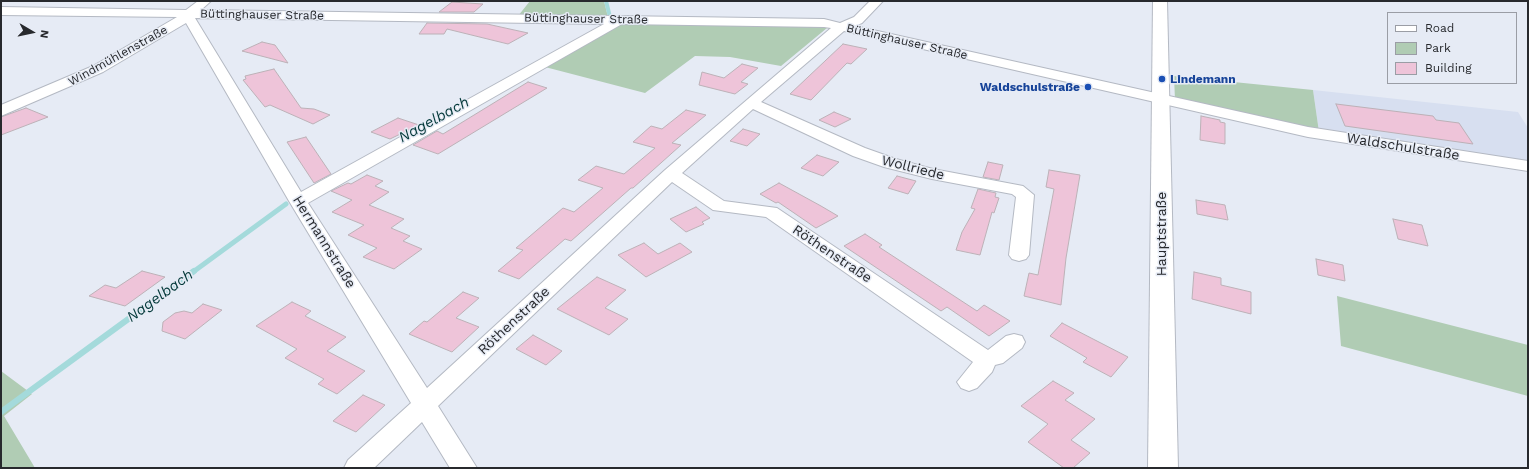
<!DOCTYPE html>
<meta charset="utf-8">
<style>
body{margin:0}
#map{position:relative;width:1529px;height:469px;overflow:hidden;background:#e6ebf5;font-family:"Work Sans",sans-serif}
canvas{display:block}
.frame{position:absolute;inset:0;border:2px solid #27292d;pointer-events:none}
.legend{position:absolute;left:1387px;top:12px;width:130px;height:72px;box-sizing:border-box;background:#e6ebf5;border:1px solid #9a9da5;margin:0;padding:5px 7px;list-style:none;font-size:12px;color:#27292d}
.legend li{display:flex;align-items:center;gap:8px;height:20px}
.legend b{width:20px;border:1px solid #9a9da5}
.north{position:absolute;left:12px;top:12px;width:40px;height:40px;-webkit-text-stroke:3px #e6ebf5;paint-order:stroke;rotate:99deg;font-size:11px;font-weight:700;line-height:16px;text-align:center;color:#27292d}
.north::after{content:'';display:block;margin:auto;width:14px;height:18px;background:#27292d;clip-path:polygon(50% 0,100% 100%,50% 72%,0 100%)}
</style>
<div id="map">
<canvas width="1529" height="469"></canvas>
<div class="frame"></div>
<ul class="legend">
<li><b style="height:5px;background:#fff"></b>Road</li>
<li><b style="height:11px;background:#b0ccb4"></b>Park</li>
<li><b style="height:11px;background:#eec4d9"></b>Building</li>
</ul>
<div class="north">N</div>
</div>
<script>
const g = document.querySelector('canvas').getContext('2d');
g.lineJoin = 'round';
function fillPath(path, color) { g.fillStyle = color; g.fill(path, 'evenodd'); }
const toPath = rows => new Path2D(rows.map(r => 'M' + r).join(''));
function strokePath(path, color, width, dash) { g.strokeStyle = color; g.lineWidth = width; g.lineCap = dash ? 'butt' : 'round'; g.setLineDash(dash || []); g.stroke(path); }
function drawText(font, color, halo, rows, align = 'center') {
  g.font = font + ' "Work Sans",sans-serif'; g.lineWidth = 3; g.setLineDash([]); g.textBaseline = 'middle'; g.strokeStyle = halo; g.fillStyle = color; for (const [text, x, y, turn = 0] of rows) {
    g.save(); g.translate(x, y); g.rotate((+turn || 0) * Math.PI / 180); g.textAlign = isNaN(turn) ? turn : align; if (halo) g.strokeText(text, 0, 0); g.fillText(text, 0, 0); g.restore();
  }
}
fillPath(toPath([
 [1313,90,1518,112,1528,128,1528,164,1319,132]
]), '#d7dff0');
fillPath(toPath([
 [530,1,604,1,608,17,518,16],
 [621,22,828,26,827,28,781,66,730,57,695,56,645,93,545,67],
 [1174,76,1313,90,1319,132,1175,100],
 [1337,296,1528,345,1528,396,1341,346],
 [1,371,32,394,4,416,35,468,1,468]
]), '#b0ccb4');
strokePath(toPath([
 [606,1,610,17,615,17]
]), '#a4dadb', 4);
strokePath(toPath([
 [193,272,286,204]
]), '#a4dadb', 5);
strokePath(toPath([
 [1,412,194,271]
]), '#a4dadb', 6);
const building = toPath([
 [452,2,483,4,474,12,439,12,452,2],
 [427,23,487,24,528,33,508,44,447,29,444,34,419,34,427,23],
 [262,42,275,45,288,63,242,51,262,42],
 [843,44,867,49,851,64,847,63,811,100,790,94,843,44],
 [742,64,758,68,741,82,748,84,735,94,699,85,702,72,724,78,742,64],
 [274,69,301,108,314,109,330,115,313,124,270,105,265,107,243,80,246,79,245,76,274,69],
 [528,82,547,88,438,154,413,145,437,131,443,134,528,82],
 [1336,104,1433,116,1436,120,1459,123,1473,144,1345,126,1336,104],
 [26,108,48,117,1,135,1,117,26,108],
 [686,110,706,115,672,143,681,145,633,188,631,188,571,241,565,239,519,279,498,271,523,250,516,248,563,208,574,212,603,188,578,180,596,166,624,174,655,148,633,142,651,126,662,129,686,110],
 [834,112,851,119,835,127,819,120,834,112],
 [1201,116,1220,120,1220,122,1225,123,1225,144,1200,140,1201,116],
 [398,118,419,125,390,139,371,132,398,118],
 [743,129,760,134,747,146,730,141,743,129],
 [306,137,331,174,314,183,287,142,306,137],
 [817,155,839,162,823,176,801,168,817,155],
 [988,162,1003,165,999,180,983,177,988,162],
 [1049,170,1080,175,1066,258,1061,305,1024,296,1029,273,1038,275,1054,189,1046,187,1049,170],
 [367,175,383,181,375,186,389,192,369,205,404,219,391,228,410,236,403,241,422,249,394,269,363,257,377,248,348,235,364,225,332,212,352,200,331,191,348,183,351,184,367,175],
 [897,176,916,181,908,194,888,188,897,176],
 [779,183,821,206,838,216,816,228,778,202,776,203,760,194,779,183],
 [978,189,996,193,995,197,999,198,994,213,992,212,980,255,956,250,962,232,975,209,971,208,978,189],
 [1196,200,1225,205,1228,220,1197,214,1196,200],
 [696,207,710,218,702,222,704,224,686,232,670,219,696,207],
 [1393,219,1422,225,1428,246,1398,239,1393,219],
 [865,234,882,245,879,247,977,311,984,305,1010,321,989,336,947,307,941,311,844,246,865,234],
 [644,243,658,254,680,243,692,252,646,277,618,255,644,243],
 [1316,259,1343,265,1345,281,1318,275,1316,259],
 [142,271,165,277,125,306,89,296,105,285,116,288,142,271],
 [1194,272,1221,278,1221,285,1251,292,1251,314,1192,299,1194,272],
 [597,277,626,290,605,308,628,319,609,335,557,309,597,277],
 [463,292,479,298,456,318,479,327,452,352,409,334,424,321,427,322,463,292],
 [292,302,311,311,305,316,346,337,327,351,365,371,337,394,318,384,324,379,285,358,297,349,256,326,292,302],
 [203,304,222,310,185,339,162,331,163,322,175,313,184,311,192,313,203,304],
 [1062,323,1128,357,1111,377,1083,362,1087,358,1050,336,1062,323],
 [533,335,562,351,546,365,516,349,533,335],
 [1053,381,1074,393,1065,400,1095,419,1071,440,1090,453,1073,468,1064,468,1028,442,1048,424,1021,406,1053,381],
 [363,395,385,405,356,432,333,421,363,395]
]);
fillPath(building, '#eec4d9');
strokePath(building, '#bcb1b7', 1);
const minor = toPath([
 [198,1,211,1,201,10,824,19,840,23,854,17,870,1,883,1,862,23,855,26,1308,127,1528,161,1528,171,1308,137,844,31,761,102,865,148,896,159,933,169,1023,186,1034,195,1029,255,1026,259,1019,261,1012,259,1009,255,1016,197,1012,194,932,179,884,167,853,156,753,109,682,173,724,201,777,208,988,350,1006,336,1014,334,1022,336,1025,342,1022,348,1003,363,995,365,992,372,977,388,969,391,961,388,957,382,973,362,766,217,713,210,672,182,438,406,477,468,450,468,422,422,374,468,344,468,348,460,411,403,289,201,186,23,103,72,1,116,1,105,93,66,177,17,1,15,1,7,186,10,198,1],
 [195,18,604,24,301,192,195,18],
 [622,24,824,27,831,28,665,170,427,388,308,203,622,24]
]);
const major = toPath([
 [1153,1,1167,1,1178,468,1148,468,1153,1]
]);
strokePath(minor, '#b4b9c3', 2);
strokePath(major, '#b4b9c3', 2);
fillPath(minor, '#fff');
fillPath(major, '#fff');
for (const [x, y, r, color] of [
 [1162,79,4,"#1a4fb4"],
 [1088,87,4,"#1a4fb4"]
]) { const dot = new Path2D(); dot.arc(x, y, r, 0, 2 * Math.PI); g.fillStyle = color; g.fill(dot); strokePath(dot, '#e6ebf5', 1.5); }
drawText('12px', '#27292d', '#e6ebf5', [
 ["Büttinghauser Straße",262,15,1],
 ["Büttinghauser Straße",586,19,1],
 ["Büttinghauser Straße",907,42,13],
 ["Windmühlenstraße",118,56,-29]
]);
drawText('bold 12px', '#164399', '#e6ebf5', [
 ["Lindemann",1170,79],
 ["Waldschulstraße",1080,87,"right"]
], 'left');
drawText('14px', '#27292d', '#e6ebf5', [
 ["Waldschulstraße",1403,147,9],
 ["Wollriede",913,168,14],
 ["Hauptstraße",1162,234,-90],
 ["Hermannstraße",324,242,58],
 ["Röthenstraße",832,254,34],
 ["Röthenstraße",514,321,-43]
]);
drawText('italic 15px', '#04393a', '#e6ebf5', [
 ["Nagelbach",434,120,-29],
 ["Nagelbach",160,296,-36]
]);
</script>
